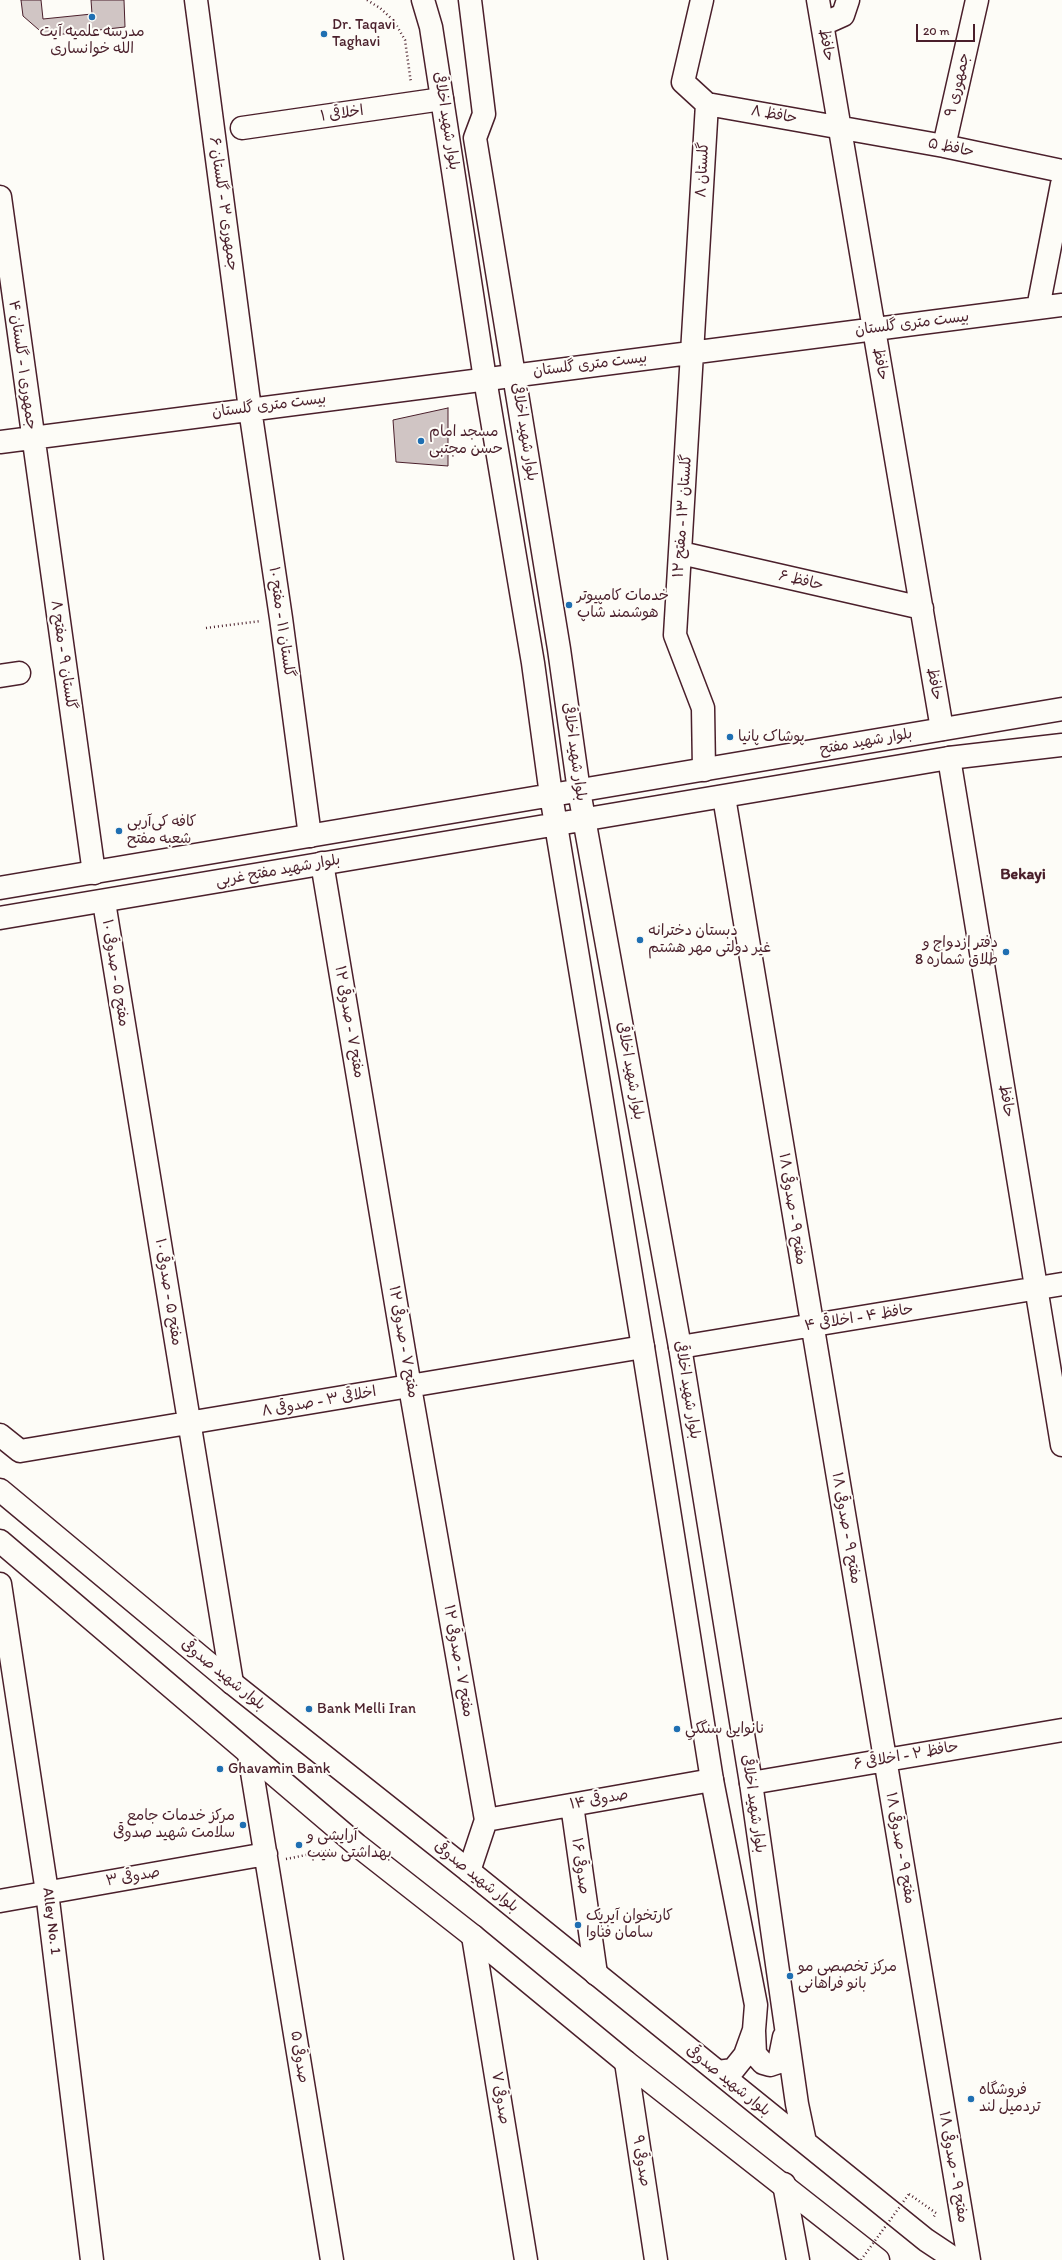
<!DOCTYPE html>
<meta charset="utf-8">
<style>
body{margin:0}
#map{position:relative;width:1062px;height:2260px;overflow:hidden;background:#fdfcf7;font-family:Itim,sans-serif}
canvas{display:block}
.scale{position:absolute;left:916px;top:24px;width:59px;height:18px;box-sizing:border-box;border:2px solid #4a1f2b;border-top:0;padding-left:5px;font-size:12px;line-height:14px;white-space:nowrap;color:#4a1f2b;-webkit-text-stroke:3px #fdfcf7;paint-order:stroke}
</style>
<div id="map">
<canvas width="1062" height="2260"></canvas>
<div class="scale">20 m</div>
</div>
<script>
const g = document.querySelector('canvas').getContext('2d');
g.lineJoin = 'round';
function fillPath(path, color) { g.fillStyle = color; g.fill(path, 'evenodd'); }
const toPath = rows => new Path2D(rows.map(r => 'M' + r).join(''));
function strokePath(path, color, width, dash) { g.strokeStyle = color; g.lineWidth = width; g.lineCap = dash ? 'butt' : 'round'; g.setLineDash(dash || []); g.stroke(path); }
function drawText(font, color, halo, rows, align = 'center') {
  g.font = font + ' Itim,"Playpen Sans Arabic",sans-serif'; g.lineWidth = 4; g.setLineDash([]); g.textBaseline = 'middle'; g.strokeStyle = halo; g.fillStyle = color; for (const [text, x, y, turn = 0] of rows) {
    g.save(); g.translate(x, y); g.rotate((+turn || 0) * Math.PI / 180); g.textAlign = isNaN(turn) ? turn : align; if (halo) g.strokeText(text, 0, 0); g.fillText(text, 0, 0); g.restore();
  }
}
const building = toPath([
 [21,0,41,0,43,19,92,14,91,0,124,0,125,27,46,36,23,16,21,0],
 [448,408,448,466,396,462,393,420,448,408]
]);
fillPath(building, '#d0c5c4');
strokePath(building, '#4a1f2b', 1);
const minor = toPath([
 [196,0,250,409,281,618,310,836],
 [702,0,683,82,707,104],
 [818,0,942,729],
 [823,24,843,15,848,0],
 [707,104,944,146,1062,171],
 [242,128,442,99],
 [944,146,977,0],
 [0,197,94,873],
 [1038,308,1062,184],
 [0,442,1062,305],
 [681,553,922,608],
 [0,676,19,673],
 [949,758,1062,1445],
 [704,770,703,708,675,635,707,104],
 [724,797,969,2260],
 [322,863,410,1387,486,1820,469,1871],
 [104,902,232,1683],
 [680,1347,1062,1284],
 [0,1435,20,1451,643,1347],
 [0,1584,47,1892,92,2260],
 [249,1754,332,2260],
 [751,1783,1062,1730],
 [572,1805,596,1974],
 [486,1820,712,1780],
 [0,1901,266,1854],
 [473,1936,526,2260],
 [626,2062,656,2260],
 [784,2184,798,2260]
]);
const major = toPath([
 [423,0,431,27,485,379,533,663,551,795,643,1347,712,1780,756,2005,754,2030,745,2055,733,2070,718,2072],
 [470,0,484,114,475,138,559,649,579,791,680,1347,751,1783,797,2104,805,2142],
 [0,888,1062,709],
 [0,918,949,758,1062,745],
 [0,1490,232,1683,469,1871,926,2240,956,2260],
 [0,1541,357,1845,473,1936,626,2062,878,2260],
 [754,2031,755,2054,763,2063,770,2065,779,2062,784,2037]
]);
strokePath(minor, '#4a1f2b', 25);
strokePath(major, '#4a1f2b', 25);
strokePath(toPath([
 [367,0,380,8,394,21,405,40,411,83],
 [206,628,261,621],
 [286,1859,331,1850],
 [909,2194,936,2213,933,2218]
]), '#4a1f2b', 2.5, [1, 3]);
strokePath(minor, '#fdfcf7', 22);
strokePath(major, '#fdfcf7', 22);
strokePath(toPath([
 [861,2260,909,2194]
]), '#4a1f2b', 2.5, [1, 3]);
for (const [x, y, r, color] of [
 [92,17,4,"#1f6fb2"],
 [324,34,4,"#1f6fb2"],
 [421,441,4,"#1f6fb2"],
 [569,605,4,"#1f6fb2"],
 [730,737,4,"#1f6fb2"],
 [119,831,4,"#1f6fb2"],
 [640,940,4,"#1f6fb2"],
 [1006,952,4,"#1f6fb2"],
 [309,1709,4,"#1f6fb2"],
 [677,1729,4,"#1f6fb2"],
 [220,1769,4,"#1f6fb2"],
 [243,1825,4,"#1f6fb2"],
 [299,1845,4,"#1f6fb2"],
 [578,1925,4,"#1f6fb2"],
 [790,1976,4,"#1f6fb2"],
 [971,2099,4,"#1f6fb2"]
]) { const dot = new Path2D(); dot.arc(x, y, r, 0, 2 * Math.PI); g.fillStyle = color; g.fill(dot); strokePath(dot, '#fdfcf7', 1.5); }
drawText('15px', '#4a1f2b', '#fdfcf7', [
 ["Dr. Taqavi",332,25],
 ["Taghavi",332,42],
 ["مدرسه علمیه آیت",92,32,"center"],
 ["الله خوانساری",92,49,"center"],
 ["مسجد امام",429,432],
 ["حسن مجتبی",429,449],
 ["خدمات کامپیوتر",577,596],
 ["هوشمند شاپ",577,613],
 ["پوشاک پانیا",738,737],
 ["کافه کی‌آربی",127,822],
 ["شعبه مفتح",127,839],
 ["دبستان دخترانه",648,931],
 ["غیر دولتی مهر هشتم",648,948],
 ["دفتر ازدواج و",998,943,"right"],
 ["طلاق شماره 8",998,960,"right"],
 ["Bank Melli Iran",317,1709],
 ["نانوایی سنگکیِ",685,1729],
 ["Ghavamin Bank",228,1769],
 ["مرکز خدمات جامع",235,1816,"right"],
 ["سلامت شهید صدوقی",235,1833,"right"],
 ["آرایشی و",307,1836],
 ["بهداشتی سیب",307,1853],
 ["کارتخوان آیریک",586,1916],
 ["سامان فناوا",586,1933],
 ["مرکز تخصصی مو",798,1967],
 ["بانو فراهانی",798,1984],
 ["فروشگاه",979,2090],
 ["تردمیل لند",979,2107]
], 'left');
drawText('15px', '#4a1f2b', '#fdfcf7', [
 ["حافظ",826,45,80],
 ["جمهوری ۹",958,85,-77],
 ["اخلاقی ۱",342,114,-8],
 ["حافظ ۸",774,115,10],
 ["بلوار شهید اخلاقی",446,121,81],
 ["حافظ ۵",951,148,11],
 ["گلستان ۸",703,170,-87],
 ["جمهوری ۳ - گلستان ۶",223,204,82],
 ["بیست متری گلستان",912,324,-7],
 ["حافظ",880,364,80],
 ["جمهوری ۱ - گلستان ۴",22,365,82],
 ["بیست متری گلستان",590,365,-7],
 ["بیست متری گلستان",269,406,-7],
 ["بلوار شهید اخلاقی",524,432,81],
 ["گلستان ۱۳ - مفتح ۱۲",683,516,-86],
 ["حافظ ۶",801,581,13],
 ["گلستان ۱۱ - مفتح ۱۰",281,622,82],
 ["گلستان ۹ - مفتح ۸",63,655,82],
 ["حافظ",934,684,80],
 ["بلوار شهید مفتح",866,742,-10],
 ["بلوار شهید اخلاقی",574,752,82],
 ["بلوار شهید مفتح غربی",278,871,-10],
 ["مفتح ۵ - صدوقی ۱۰",115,973,81],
 ["مفتح ۷ - صدوقی ۱۲",349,1022,80],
 ["بلوار شهید اخلاقی",630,1071,80],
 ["حافظ",1006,1101,81],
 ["مفتح ۹ - صدوقی ۱۸",792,1209,81],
 ["مفتح ۵ - صدوقی ۱۰",168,1292,81],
 ["حافظ ۴ - اخلاقی ۴",859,1318,-9],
 ["مفتح ۷ - صدوقی ۱۲",403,1342,80],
 ["بلوار شهید اخلاقی",687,1390,81],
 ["اخلاقی ۳ - صدوقی ۸",319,1402,-10],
 ["مفتح ۹ - صدوقی ۱۸",846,1528,80],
 ["مفتح ۷ - صدوقی ۱۲",458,1661,80],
 ["بلوار شهید صدوقی",223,1675,39],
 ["حافظ ۲ - اخلاقی ۶",906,1756,-10],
 ["صدوقی ۱۴",599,1800,-10],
 ["بلوار شهید اخلاقی",753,1804,82],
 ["مفتح ۹ - صدوقی ۱۸",900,1848,80],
 ["صدوقی ۱۶",580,1866,82],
 ["صدوقی ۳",133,1877,-10],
 ["بلوار شهید صدوقی",476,1877,39],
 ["Alley No. 1",51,1921,83],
 ["صدوقی ۵",299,2057,81],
 ["بلوار شهید صدوقی",728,2081,39],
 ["صدوقی ۷",500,2098,81],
 ["صدوقی ۹",641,2161,81],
 ["مفتح ۹ - صدوقی ۱۸",953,2167,80]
]);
drawText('bold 16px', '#4a1f2b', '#fdfcf7', [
 ["Bekayi",1023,875]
]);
</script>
